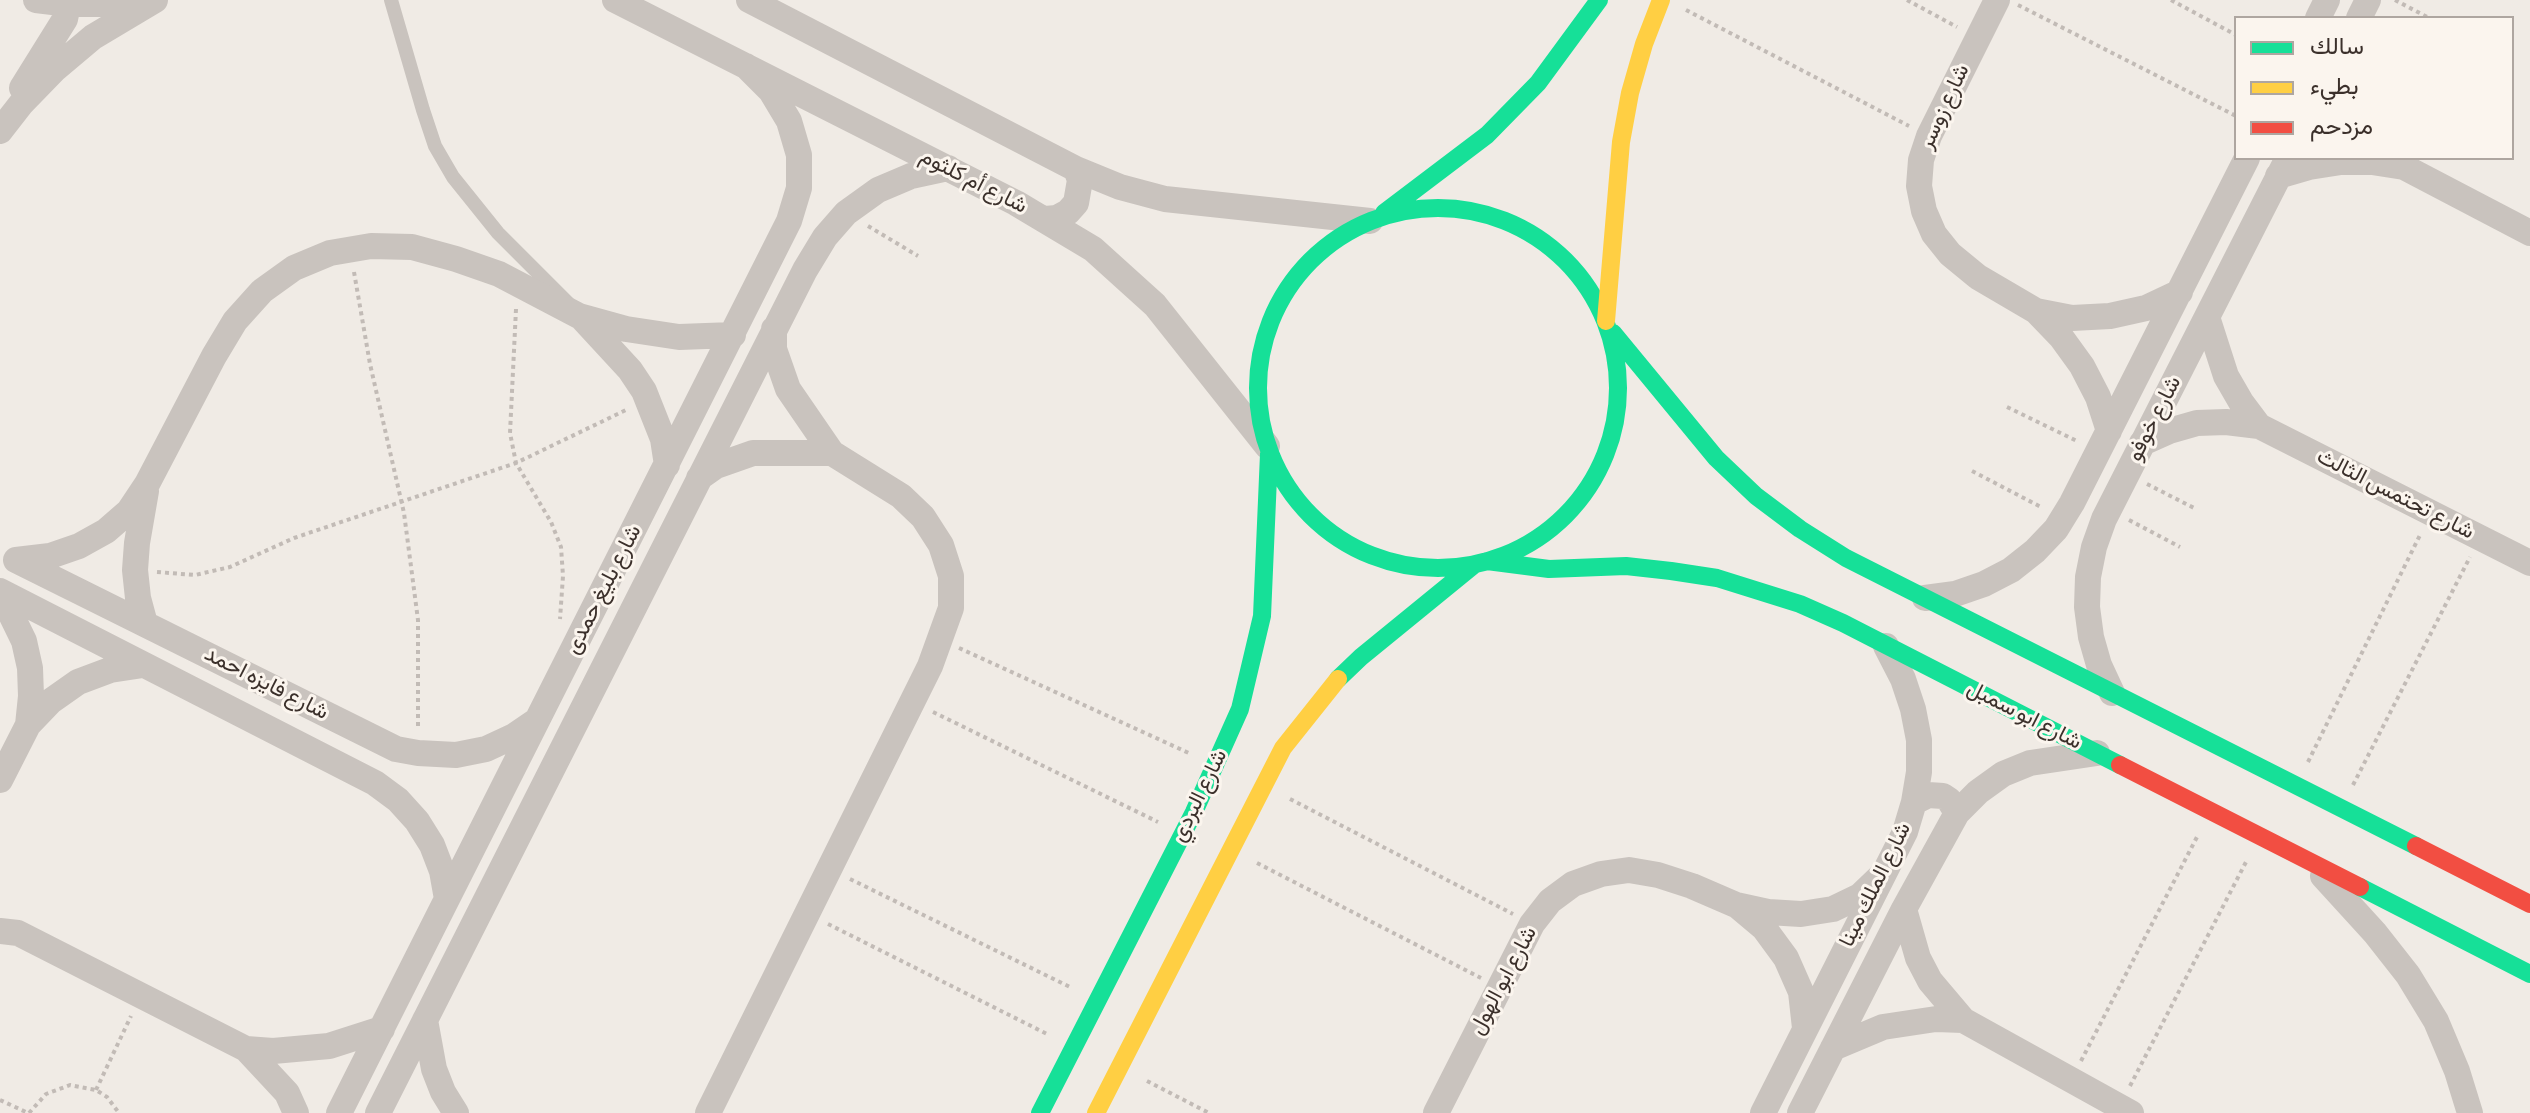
<!DOCTYPE html>
<meta charset="utf-8">
<style>
body{margin:0}
#map{position:relative;width:2530px;height:1113px;overflow:hidden;background:#f0ebe5;font-family:"Sofia Sans Condensed",Vazirmatn,sans-serif}
canvas{display:block}
.legend{position:absolute;left:2234px;top:16px;width:280px;height:144px;box-sizing:border-box;background:#fbf5ee;border:2px solid #aea6a0;margin:0;padding:10px 14px;list-style:none;font-size:24px;color:#3b302b}
.legend li{display:flex;align-items:center;gap:16px;height:40px}
.legend b{width:40px;border:2px solid #aea6a0}
</style>
<div id="map">
<canvas width="2530" height="1113"></canvas>
<ul class="legend">
<li><b style="height:10px;background:#16e098"></b>سالك</li>
<li><b style="height:10px;background:#ffcf43"></b>بطيء</li>
<li><b style="height:10px;background:#f24e42"></b>مزدحم</li>
</ul>
</div>
<script>
const g = document.querySelector('canvas').getContext('2d');
g.lineJoin = 'round';
const toPath = rows => new Path2D(rows.map(r => 'M' + r).join(''));
function strokePath(path, color, width, dash) { g.strokeStyle = color; g.lineWidth = width; g.lineCap = dash ? 'butt' : 'round'; g.setLineDash(dash || []); g.stroke(path); }
function drawText(font, color, halo, rows, align = 'center') {
  g.font = font + ' "Sofia Sans Condensed",Vazirmatn,sans-serif'; g.lineWidth = 6; g.setLineDash([]); g.textBaseline = 'middle'; g.strokeStyle = halo; g.fillStyle = color; for (const [text, x, y, turn = 0] of rows) {
    g.save(); g.translate(x, y); g.rotate((+turn || 0) * Math.PI / 180); g.textAlign = isNaN(turn) ? turn : align; if (halo) g.strokeText(text, 0, 0); g.fillText(text, 0, 0); g.restore();
  }
}
strokePath(toPath([
 [1907,0,1957,27],
 [2171,0,2236,35],
 [2395,0,2429,18],
 [2018,5,2236,116],
 [1686,10,1909,126],
 [868,226,918,256],
 [354,272,370,364,404,513,418,620,418,729],
 [516,309,510,433,516,463,551,522,561,547,563,576,560,619],
 [2007,407,2077,441],
 [1972,471,2041,507],
 [2147,484,2196,509],
 [2129,520,2180,547],
 [157,572,195,575,230,567,294,538,516,463,628,409],
 [959,648,1191,754],
 [933,712,1158,822],
 [2308,762,2421,533],
 [2353,785,2470,557],
 [1290,799,1513,914],
 [1257,863,1481,978],
 [850,879,1072,988],
 [828,924,1049,1035],
 [2081,1061,2198,835],
 [1147,1081,1209,1113],
 [2130,1086,2247,860],
 [96,1090,131,1016],
 [0,1100,28,1113],
 [29,1113,46,1094,70,1085,96,1090,107,1097,119,1113]
]), '#c2bbb6', 4, [4, 4]);
strokePath(toPath([
 [391,0,423,110,435,146,453,177,498,233,568,303]
]), '#c9c3be', 14);
strokePath(toPath([
 [36,0,69,4,108,4,132,0],
 [615,0,1016,203,1093,249,1155,305,1267,446],
 [749,0,1076,169,1120,187,1165,199,1370,221],
 [1997,0,1929,136,1921,160,1919,186,1924,211,1934,234,1950,254,1978,277,2036,311,2061,337,2082,366,2098,397,2109,431],
 [2318,18,2327,0],
 [2359,18,2368,0],
 [22,88,65,19,69,0],
 [0,131,21,104,55,69,93,37,155,0],
 [2278,176,2309,167,2341,162,2372,162,2404,167,2530,233],
 [1045,219,1057,218,1068,212,1076,203,1080,180,1076,169],
 [2036,311,2072,318,2110,316,2146,308,2180,292],
 [2207,317,2226,376,2241,402,2259,426],
 [582,318,630,370,644,391,663,439,667,465],
 [2142,443,2169,431,2197,423,2226,422,2259,426,2530,563],
 [699,478,716,466,753,453,832,453],
 [16,560,50,556,79,546,106,531,129,511,147,484,214,356,235,321,262,291,294,268,330,253,371,246,412,247,456,259,499,274,579,316,626,329,679,337,733,335],
 [16,560,396,749,418,753,456,755,486,749,514,736,536,721],
 [0,591,375,783,398,800,417,821,432,845,442,871,447,899],
 [0,592,24,641,30,668,31,696,28,725],
 [1925,598,1955,594,1984,584,2011,570,2035,551,2056,529,2072,503,2247,158],
 [145,624,138,598,135,570,137,543,146,491],
 [2112,693,2099,665,2091,637,2087,607,2088,577,2094,547,2104,519,2288,158],
 [0,780,28,725,51,701,78,682,110,670,143,665],
 [1914,802,1928,795,1943,796,1949,800,1957,813],
 [2323,876,2375,933,2408,975,2436,1021,2457,1071,2470,1113],
 [1739,907,1764,928,1786,958,1801,992,1805,1028],
 [1904,909,1918,958,1930,981,1963,1020,2131,1113],
 [0,931,18,933,246,1049,287,1093,296,1113],
 [425,1020,434,1069,443,1092,456,1113],
 [1833,1048,1883,1027,1936,1019,1963,1020],
 [246,1049,273,1051,329,1046,382,1029],
 [339,1113,789,221,799,188,799,155,789,121,771,91,746,66],
 [378,1113,805,270,825,237,846,213,878,190,911,176,948,168],
 [708,1113,930,666,951,608,951,576,941,545,923,517,901,496,832,453,788,389,774,349,774,329],
 [1436,1113,1532,924,1550,901,1573,884,1601,874,1629,870,1658,875,1692,886,1736,905,1768,912,1801,914,1833,909,1860,896,1883,874],
 [1763,1113,1905,832,1914,802,1919,772,1919,740,1913,709,1903,679,1886,646],
 [1800,1113,1904,909,1957,813,1978,792,2003,774,2030,763,2097,753]
]), '#c9c3be', 26);
strokePath(toPath([
 '1258 388a180 180 0 1 1 360 0a180 180 0 1 1-360 0Z',
 [1384,213,1487,135,1538,83,1599,0],
 [1613,333,1716,458,1756,496,1800,529,1846,558,2416,846],
 [1487,561,1549,569,1626,566,1671,571,1717,578,1800,604,1843,623,2120,765],
 [1338,679,1361,657,1475,564],
 [2360,887,2530,974],
 [1040,1113,1194,812,1240,709,1262,616,1269,454]
]), '#16e098', 18);
strokePath(toPath([
 [1606,321,1621,142,1630,93,1644,44,1661,0],
 [1096,1113,1283,748,1338,679]
]), '#ffcf43', 18);
strokePath(toPath([
 [2120,765,2360,887],
 [2416,846,2530,904]
]), '#f24e42', 18);
drawText('22px', '#3b302b', '#fbf5ee', [
 ["شارع زوسر",1945,107,-65],
 ["شارع أم كلثوم",973,182,27],
 ["شارع خوفو",2155,419,-63],
 ["شارع تحتمس الثالث",2395,495,27],
 ["شارع بليغ حمدى",604,590,-63],
 ["شارع فايزه احمد",266,684,27],
 ["شارع ابو سمبل",2024,716,27],
 ["شارع البردي",1200,796,-64],
 ["شارع الملك مينا",1876,885,-64],
 ["شارع ابو الهول",1504,981,-62]
]);
</script>
